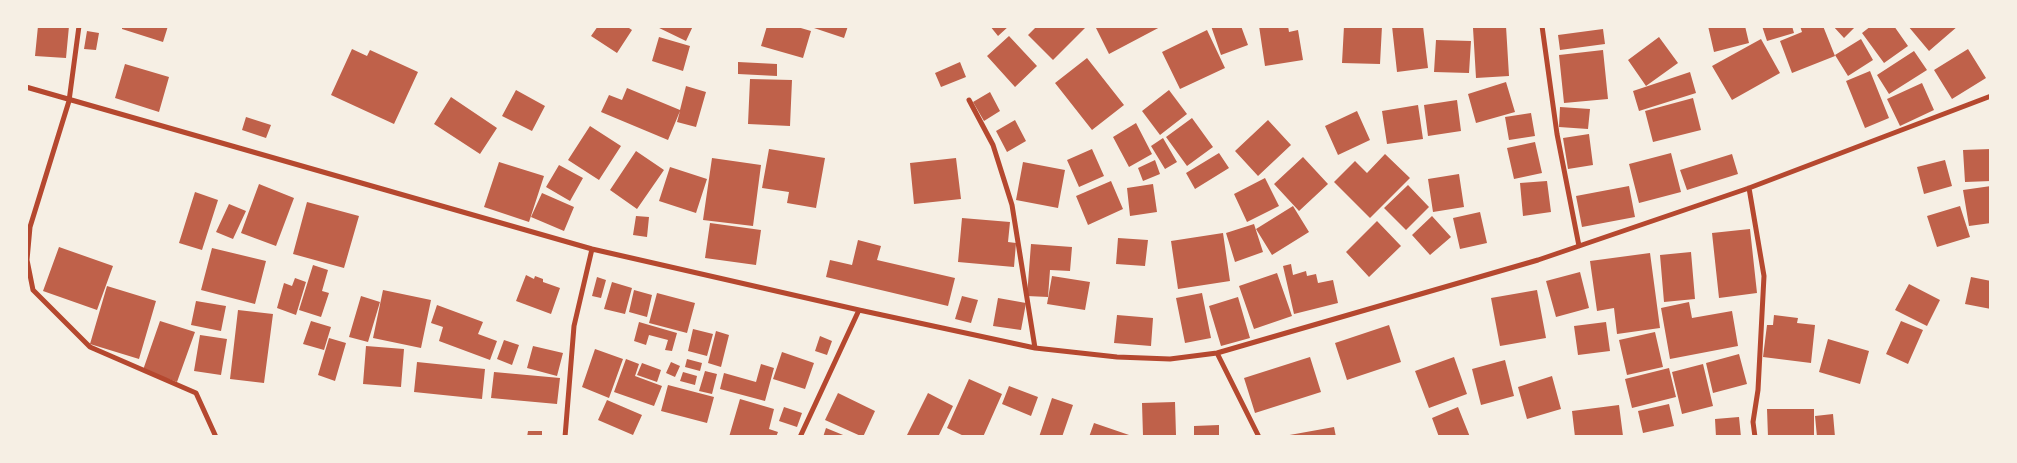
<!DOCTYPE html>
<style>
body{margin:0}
#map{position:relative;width:2017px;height:463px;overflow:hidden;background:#f6efe4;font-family:Figtree,sans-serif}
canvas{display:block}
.frame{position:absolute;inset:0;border:28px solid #f6efe4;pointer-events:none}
</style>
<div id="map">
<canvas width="2017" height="463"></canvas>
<div class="frame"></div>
</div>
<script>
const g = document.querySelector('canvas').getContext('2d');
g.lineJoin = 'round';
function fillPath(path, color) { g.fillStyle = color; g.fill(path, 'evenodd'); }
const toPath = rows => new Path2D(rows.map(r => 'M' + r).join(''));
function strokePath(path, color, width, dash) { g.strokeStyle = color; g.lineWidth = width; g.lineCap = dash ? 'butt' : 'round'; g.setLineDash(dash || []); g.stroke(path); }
fillPath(toPath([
 [38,26,69,26,66,58,35,56],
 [122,26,168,26,163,42,122,29],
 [598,26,626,26,632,30,617,53,591,36],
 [655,26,693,26,686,41],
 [767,26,794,26,811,31,803,58,761,46],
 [808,26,848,26,844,38],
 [990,26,1009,26,998,36],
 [1037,26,1087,26,1053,60,1028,35],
 [1095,26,1162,26,1109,54],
 [1211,26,1241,26,1248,45,1221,55],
 [1259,26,1288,26,1289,32,1298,30,1303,60,1265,66],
 [1344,26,1382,26,1380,64,1342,63],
 [1392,26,1423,26,1428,68,1397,72],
 [1506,26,1509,76,1476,78,1473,28],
 [1708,26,1745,26,1749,43,1714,52],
 [1762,26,1792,26,1794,33,1767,41],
 [1800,26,1823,26,1835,56,1792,73,1780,41,1802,32],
 [1833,26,1856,26,1844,38],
 [1871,26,1894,26,1908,46,1884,63,1862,33],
 [1908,26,1958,26,1929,51],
 [1603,29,1605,44,1560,50,1558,35],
 [1207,30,1225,68,1180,89,1162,52],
 [87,31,99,33,96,50,84,49],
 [1009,36,1037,66,1015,87,987,56],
 [659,37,690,46,683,71,652,61],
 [1659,37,1678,63,1646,86,1628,60],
 [1761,39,1780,73,1732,100,1712,66],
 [1861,39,1873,60,1848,76,1835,55],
 [1436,40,1471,41,1469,73,1434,72],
 [352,49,367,56,370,50,418,72,394,124,331,95],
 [1968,49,1986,78,1952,99,1934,70],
 [1603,50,1608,99,1564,103,1559,55],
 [1914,51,1927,70,1889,94,1877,75],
 [1087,58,1124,105,1092,130,1055,83],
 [738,62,777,64,777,76,738,74],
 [960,62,966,77,941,87,935,73],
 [125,64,169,77,159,112,115,98],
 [1870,71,1889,118,1865,128,1846,81],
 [1690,72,1696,93,1639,111,1633,91],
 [750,79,792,80,790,126,748,124],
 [1506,82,1515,112,1476,123,1468,94],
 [1922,83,1934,110,1900,126,1887,99],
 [686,86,706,92,696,127,677,122,680,111,668,140,601,112,609,95,622,100,627,88,680,110],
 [516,90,545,106,532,131,502,116],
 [1169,90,1187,114,1160,135,1142,111],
 [990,92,1000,111,984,121,973,102],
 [451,97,497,128,480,154,434,124],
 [1693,98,1701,130,1653,142,1645,111],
 [1457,100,1461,131,1428,136,1424,105],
 [1418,105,1423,139,1387,144,1382,111],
 [1560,107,1590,109,1588,129,1559,127],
 [1357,111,1370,140,1338,155,1325,126],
 [1531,113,1535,136,1509,140,1505,117],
 [246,117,271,125,266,138,242,130],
 [1192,118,1213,147,1187,166,1166,137],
 [1015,120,1026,141,1007,152,996,131],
 [1268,120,1291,145,1258,176,1235,151],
 [1136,123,1152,154,1129,167,1113,137],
 [590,126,621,146,599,180,568,160],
 [1589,134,1593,165,1568,169,1563,138],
 [1163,138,1177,162,1165,169,1151,146],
 [1535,142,1542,173,1514,179,1507,148],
 [769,149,825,158,816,208,787,203,789,192,762,188],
 [1092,149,1104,176,1079,187,1067,160],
 [1991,149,1991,181,1965,182,1963,150],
 [636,151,664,170,637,209,610,190],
 [1219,153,1229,168,1195,189,1186,173],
 [1671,153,1681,192,1639,203,1629,164],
 [1385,154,1410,178,1370,218,1334,182,1355,161,1367,173],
 [1732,154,1738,174,1687,190,1680,170],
 [1303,157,1328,184,1299,211,1274,184],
 [712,158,761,165,753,226,703,220],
 [956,158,961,199,914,204,910,163],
 [1155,160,1160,174,1143,181,1138,168],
 [1945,160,1952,186,1924,194,1917,167],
 [499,162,544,176,529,222,484,207],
 [1023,162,1065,170,1058,208,1016,200],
 [559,165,583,178,570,201,546,187],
 [670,167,707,179,696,213,659,201],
 [1459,174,1464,207,1433,212,1428,179],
 [1265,178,1279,206,1247,222,1234,194],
 [1111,181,1123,209,1088,225,1076,196],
 [1547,181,1551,212,1523,216,1520,183],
 [259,184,294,198,276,246,241,233],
 [1153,184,1157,212,1130,216,1127,188],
 [1408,185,1429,207,1406,230,1384,208],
 [1629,186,1635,217,1582,227,1576,196],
 [1991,186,1991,223,1969,226,1963,190],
 [195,192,218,200,202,250,179,243],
 [542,193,574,207,564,231,531,217],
 [307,202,359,216,344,268,293,254],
 [229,204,246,211,233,239,216,232],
 [1293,206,1309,232,1272,255,1256,229],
 [1960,206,1970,237,1937,247,1927,216],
 [1480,212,1487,243,1460,249,1453,218],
 [636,216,649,217,647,237,633,235],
 [1432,216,1451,237,1430,255,1412,235],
 [962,218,1010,222,1008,242,1016,243,1014,267,958,262],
 [1377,221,1401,246,1369,277,1346,252],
 [710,223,761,230,756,265,705,258],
 [1254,224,1263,252,1235,262,1226,233],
 [1750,229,1757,293,1719,298,1712,233],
 [1223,233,1230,281,1178,289,1171,241],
 [1118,238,1148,240,1145,266,1116,264],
 [858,240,881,246,877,260,955,278,948,306,826,277,830,260,852,265],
 [1031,244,1072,247,1070,271,1050,270,1048,297,1027,296],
 [59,247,113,266,97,310,43,291],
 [212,248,266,261,255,304,201,290],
 [1691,252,1695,299,1664,302,1660,255],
 [1650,253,1660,328,1617,334,1614,308,1597,311,1590,261],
 [1291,264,1293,275,1306,271,1307,276,1316,274,1318,283,1333,280,1338,303,1294,314,1283,266],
 [313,265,328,270,322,291,329,293,321,317,299,310],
 [1580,272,1589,308,1556,317,1546,281],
 [1277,273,1292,316,1254,329,1239,286],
 [526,275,534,279,535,276,543,279,543,282,560,288,551,314,516,301],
 [1052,276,1090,282,1085,310,1047,304],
 [597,277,606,280,601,298,592,296],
 [1971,277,1991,281,1991,309,1965,304],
 [295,278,306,282,296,315,277,308,284,283,292,286],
 [612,282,632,288,625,314,604,309],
 [1909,284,1940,300,1927,326,1895,310],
 [107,286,156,301,139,359,90,344],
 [383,290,431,300,421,348,373,338],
 [634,290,652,295,647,317,629,312],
 [1537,290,1546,338,1500,346,1491,298],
 [657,293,695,303,687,333,649,323],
 [1202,293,1211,338,1185,343,1176,298],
 [361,296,380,302,368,342,349,337],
 [962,296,978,300,971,323,955,319],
 [1238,297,1250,338,1221,346,1209,306],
 [998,298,1026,303,1021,330,993,326],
 [196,301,226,306,221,331,191,325],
 [1689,302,1692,318,1732,311,1738,346,1670,359,1661,308],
 [437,305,483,322,478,334,497,341,490,360,439,341,443,327,431,323],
 [238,310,273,314,264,383,230,379],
 [1117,315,1153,318,1151,346,1114,343],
 [1774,315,1798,318,1797,323,1815,325,1811,363,1763,357,1767,325,1773,325],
 [160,321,195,332,177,382,143,370],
 [311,321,331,327,324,350,303,344],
 [1901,321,1923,330,1908,364,1886,354],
 [639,322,677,333,672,351,665,350,668,340,649,335,646,345,634,341],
 [1606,322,1610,351,1578,355,1574,326],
 [1389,325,1401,362,1347,380,1335,343],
 [693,329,713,334,707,356,688,351],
 [716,331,729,335,721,367,708,363],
 [1655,332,1663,367,1627,375,1619,340],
 [200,335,227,339,221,375,194,371],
 [820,336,832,341,827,355,815,351],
 [329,338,346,343,335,381,318,375],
 [1828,339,1869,351,1860,384,1819,372],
 [504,340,519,345,512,365,497,359],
 [366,346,404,349,401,387,363,384],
 [533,346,563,353,557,376,527,368],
 [595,349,623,359,609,398,582,387],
 [782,352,814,363,805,389,773,379],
 [1739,354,1747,384,1713,393,1706,363],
 [1310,357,1321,392,1255,413,1244,378],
 [1454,357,1467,394,1429,408,1415,371],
 [626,359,639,364,635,376,662,386,654,406,614,392],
 [687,359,702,363,700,371,685,367],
 [1505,360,1514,396,1481,405,1472,369],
 [417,362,485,369,482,399,414,392],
 [671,362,680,366,675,377,666,373],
 [642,363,661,370,657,382,637,375],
 [761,364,774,368,765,401,720,389,724,373,756,382],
 [1703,364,1713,406,1682,414,1672,372],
 [1669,368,1676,397,1632,408,1625,379],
 [705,371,717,374,712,394,699,391],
 [494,372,560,378,557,404,491,398],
 [683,372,697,376,695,385,680,381],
 [1552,376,1561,409,1527,419,1518,387],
 [969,379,1002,394,983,437,966,437,947,428],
 [668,385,714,397,707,423,661,411],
 [1009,386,1038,397,1031,416,1002,404],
 [838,393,875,411,863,437,825,420],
 [928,393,953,406,938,437,906,437],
 [1052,398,1073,405,1062,437,1039,437],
 [740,399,774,409,769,429,778,432,776,437,729,437],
 [607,400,642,415,633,435,598,420],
 [1175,402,1176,435,1143,436,1142,403],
 [1669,404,1674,426,1643,433,1638,411],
 [1619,405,1623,436,1575,437,1572,411],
 [784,407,802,413,797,427,779,421],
 [1458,407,1470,437,1439,437,1432,418],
 [1767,409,1814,409,1814,437,1768,437],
 [1833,414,1835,437,1817,437,1815,416],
 [1739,417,1741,437,1716,437,1715,419],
 [1094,423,1132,436,1132,437,1089,437],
 [1219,425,1219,437,1194,437,1194,426],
 [1334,427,1336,437,1285,437,1284,436],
 [826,428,848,437,823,437],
 [528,431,542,431,542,437,527,437]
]), '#bf614a');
strokePath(toPath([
 [79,26,69,101,30,227,27,260,33,290,90,347,196,393,216,437],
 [1542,26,1557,134,1579,246],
 [26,87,592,249,859,310,1035,348,1117,357,1170,359,1217,353,1538,260,1749,188,1991,96],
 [969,100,993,145,1012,205,1035,348],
 [1749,188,1764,276,1758,390,1753,422,1755,437],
 [1217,353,1259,437],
 [565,437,574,326,592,249],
 [800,437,859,310]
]), '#b5482f', 5);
</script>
